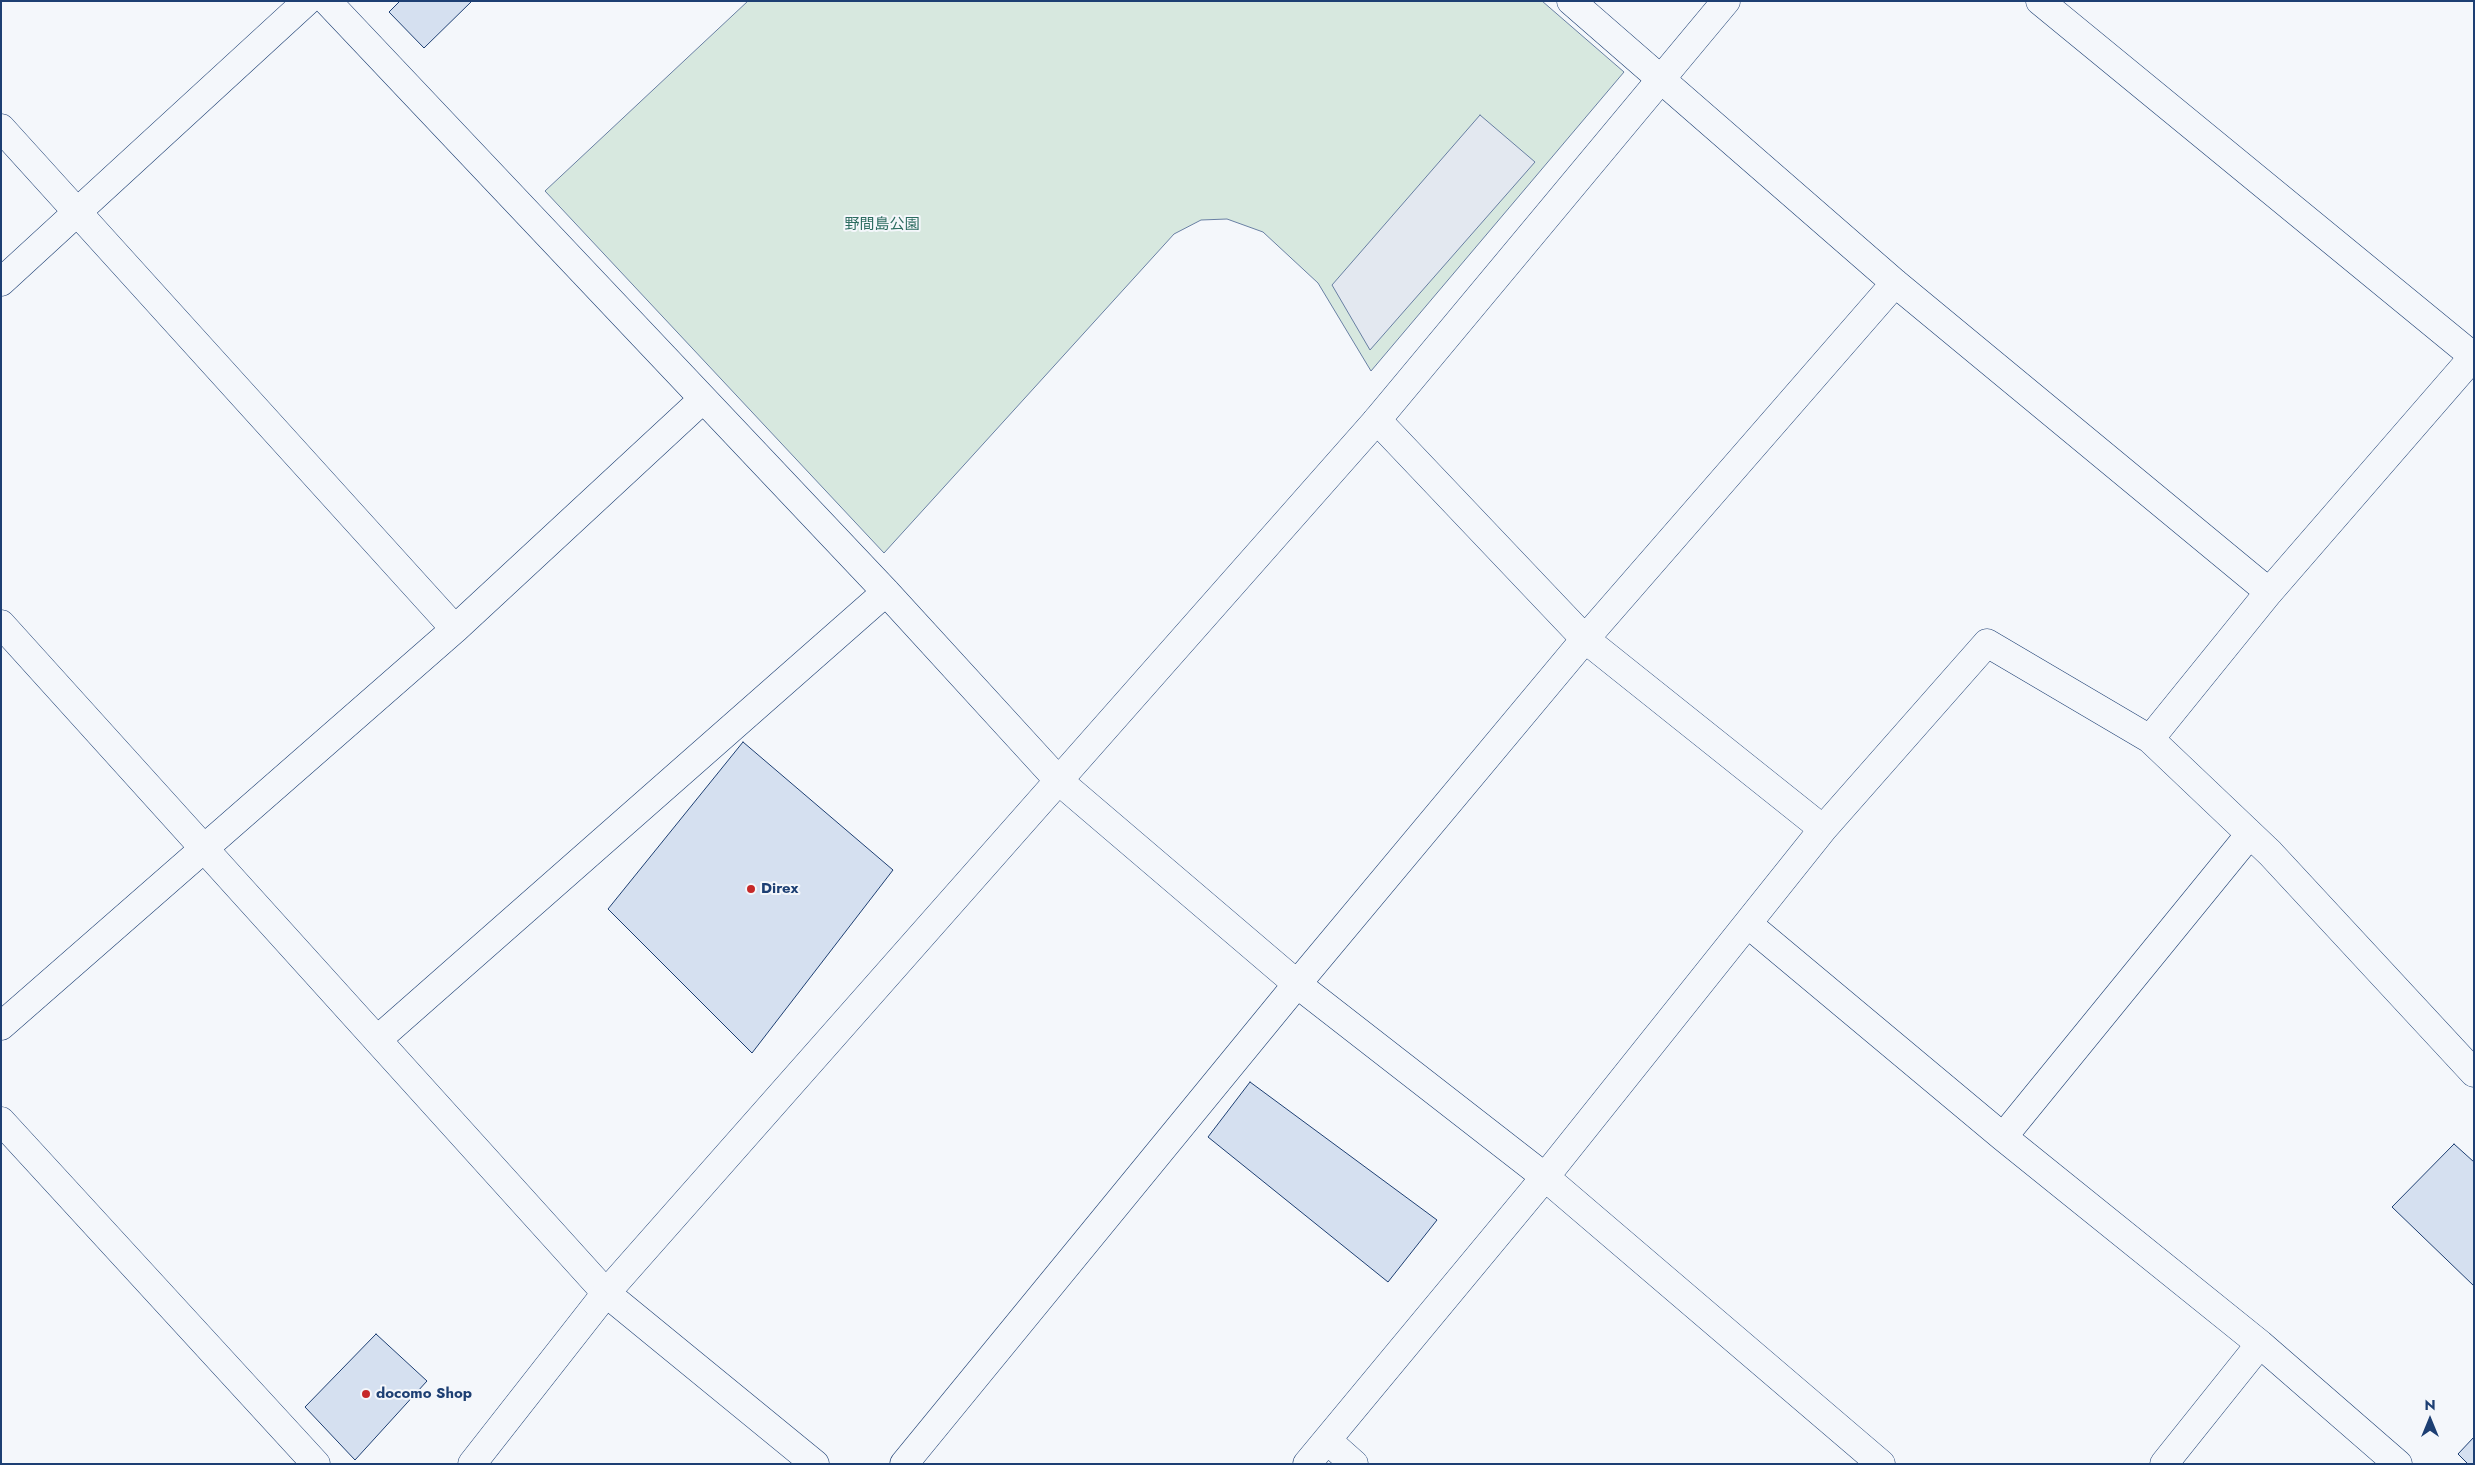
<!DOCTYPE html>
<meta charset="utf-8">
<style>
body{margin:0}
#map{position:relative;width:2475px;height:1465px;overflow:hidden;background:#f4f7fb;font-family:Jost,sans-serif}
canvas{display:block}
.frame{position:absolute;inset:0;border:2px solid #1d3f73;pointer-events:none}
.north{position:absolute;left:2405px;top:1395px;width:50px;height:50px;-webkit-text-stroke:4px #f4f7fb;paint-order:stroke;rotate:0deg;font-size:14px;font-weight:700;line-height:20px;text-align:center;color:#1d3f73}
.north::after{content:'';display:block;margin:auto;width:18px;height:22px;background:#1d3f73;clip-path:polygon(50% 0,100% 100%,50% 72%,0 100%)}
</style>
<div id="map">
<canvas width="2475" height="1465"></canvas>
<div class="frame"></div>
<div class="north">N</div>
</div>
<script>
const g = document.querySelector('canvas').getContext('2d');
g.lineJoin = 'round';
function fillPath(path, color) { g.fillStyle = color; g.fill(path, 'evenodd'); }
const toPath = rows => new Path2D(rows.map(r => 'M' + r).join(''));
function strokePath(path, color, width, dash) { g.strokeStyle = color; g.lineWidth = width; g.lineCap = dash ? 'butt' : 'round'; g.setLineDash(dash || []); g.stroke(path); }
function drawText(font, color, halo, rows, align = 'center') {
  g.font = font + ' Jost,"Noto Sans JP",sans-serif'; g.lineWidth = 4; g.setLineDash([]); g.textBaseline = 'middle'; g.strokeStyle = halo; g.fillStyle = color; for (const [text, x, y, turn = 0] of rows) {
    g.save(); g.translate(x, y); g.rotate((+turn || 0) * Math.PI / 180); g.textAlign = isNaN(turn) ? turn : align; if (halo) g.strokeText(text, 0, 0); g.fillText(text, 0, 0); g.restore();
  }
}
const green = toPath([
 [748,1,1542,1,1624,72,1371,371,1318,283,1263,232,1227,219,1201,220,1174,234,884,553,545,191,748,1]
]);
fillPath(green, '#d7e8df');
strokePath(green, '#687fa3', 1);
const parking = toPath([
 [1480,115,1535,162,1370,350,1332,285,1480,115]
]);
fillPath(parking, '#e3e8f0');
strokePath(parking, '#687fa3', 1);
const building = toPath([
 [400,1,472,1,424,48,389,12,400,1],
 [743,742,893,870,752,1053,608,909,743,742],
 [1250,1082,1437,1220,1388,1282,1208,1137,1250,1082],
 [2454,1144,2474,1162,2474,1286,2392,1207,2454,1144],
 [376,1334,427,1381,355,1460,305,1407,376,1334],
 [2474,1437,2474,1464,2468,1464,2458,1454,2474,1437]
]);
fillPath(building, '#d5e0f0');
strokePath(building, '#1d3f73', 1);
const street = toPath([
 [327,1,886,592,1059,781,1297,984,1545,1177,1881,1464],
 [1571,1,1895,283,2269,592],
 [1,128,455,629],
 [1,282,307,1],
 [1377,420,1585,639,1823,829],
 [1,624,606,1293,815,1464],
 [2150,739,2269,592,2473,357],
 [1748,924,2003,1137,2260,1344,2398,1464],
 [1,1026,455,629,702,400],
 [377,1040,886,592],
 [1,1121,316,1464],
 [2003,1137,2250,834],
 [1327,1440,1354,1464],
 [904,1464,1297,984,1585,639,1895,283],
 [1307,1464,1545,1177,1823,829,1987,643,2150,739,2270,853,2474,1073],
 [2164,1464,2260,1344]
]);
const secondary = toPath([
 [2040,1,2474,357],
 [472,1464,606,1293,1377,420,1726,1]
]);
strokePath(street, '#1d3f73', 29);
strokePath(secondary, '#1d3f73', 29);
strokePath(street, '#f4f7fb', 28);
strokePath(secondary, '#f4f7fb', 28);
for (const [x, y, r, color] of [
 [751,889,5,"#c62828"],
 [366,1394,5,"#c62828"]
]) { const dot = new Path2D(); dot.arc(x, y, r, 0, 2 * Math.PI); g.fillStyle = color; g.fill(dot); strokePath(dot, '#f4f7fb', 2); }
drawText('15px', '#2c6c60', '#f4f7fb', [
 ["野間島公園",882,225]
]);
drawText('bold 15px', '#1d3f73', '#f4f7fb', [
 ["Direx",761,889],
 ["docomo Shop",376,1394]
], 'left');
</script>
